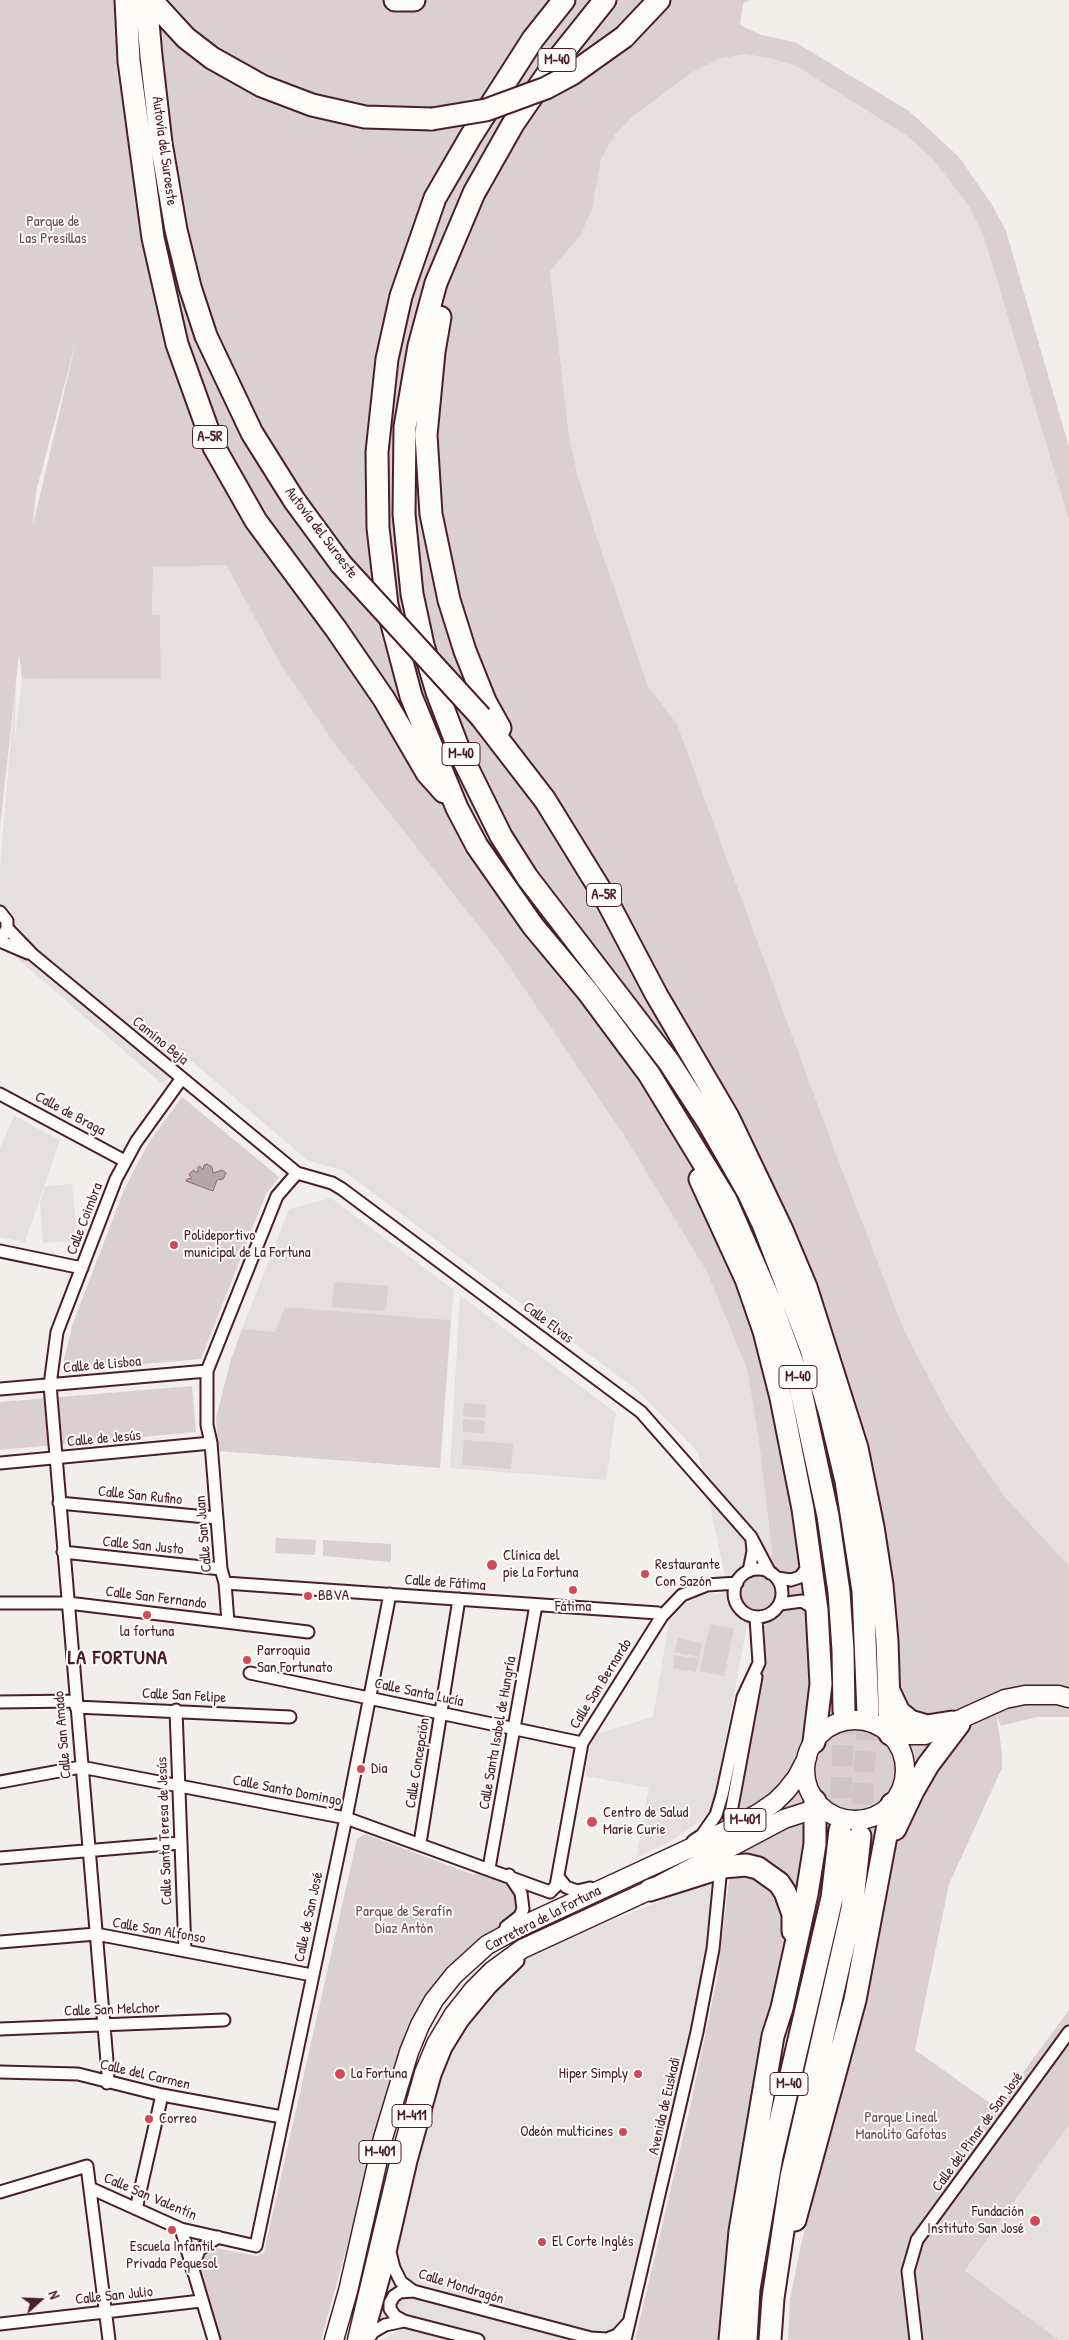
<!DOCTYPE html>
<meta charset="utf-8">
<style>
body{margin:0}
#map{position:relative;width:1069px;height:2340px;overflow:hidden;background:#f2efeb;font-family:"Patrick Hand",sans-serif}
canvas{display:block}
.north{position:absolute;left:15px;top:2275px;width:50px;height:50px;-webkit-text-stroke:4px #fdfcf7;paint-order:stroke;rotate:70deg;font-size:14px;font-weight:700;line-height:20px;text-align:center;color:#4a1f2b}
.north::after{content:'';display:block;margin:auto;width:18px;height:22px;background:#4a1f2b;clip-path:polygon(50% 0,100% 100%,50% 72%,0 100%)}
</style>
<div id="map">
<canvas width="1069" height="2340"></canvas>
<div class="north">N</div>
</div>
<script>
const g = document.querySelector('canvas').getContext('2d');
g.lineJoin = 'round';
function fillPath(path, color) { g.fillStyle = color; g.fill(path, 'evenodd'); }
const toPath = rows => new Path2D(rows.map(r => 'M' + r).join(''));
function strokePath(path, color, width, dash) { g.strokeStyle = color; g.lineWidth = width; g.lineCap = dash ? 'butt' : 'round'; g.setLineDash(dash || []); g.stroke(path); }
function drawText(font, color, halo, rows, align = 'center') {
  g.font = font + ' "Patrick Hand",sans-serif'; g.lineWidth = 4; g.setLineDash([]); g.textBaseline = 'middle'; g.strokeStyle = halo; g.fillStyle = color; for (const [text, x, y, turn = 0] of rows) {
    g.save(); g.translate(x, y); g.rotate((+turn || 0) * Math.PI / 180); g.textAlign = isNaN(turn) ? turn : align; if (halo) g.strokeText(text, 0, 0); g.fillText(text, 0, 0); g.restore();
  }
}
fillPath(toPath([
 [745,54,774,59,798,67,907,136,933,159,951,180,969,206,984,237,1069,520,1069,1566,1004,1496,948,1414,904,1330,839,1162,677,724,648,686,596,535,576,469,569,436,550,270,580,236,592,210,601,159,614,136,631,118,691,73,719,59],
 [226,565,281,665,334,743,500,953,627,1140,707,1272,747,1369,759,1442,772,1551,765,1634,747,1626,714,1800,709,1812,701,1820,671,1841,636,1858,649,1788,585,1776,593,1735,653,1717,669,1622,682,1607,697,1597,709,1593,720,1594,728,1589,698,1452,637,1390,342,1170,308,1161,188,1058,162,1084,18,959,0,936,0,868,16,676,15,739,22,679,161,678,160,615,152,615,153,567],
 [14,1116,60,1140,25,1242,0,1237,0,1148],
 [72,1184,78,1241,43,1243,40,1202,45,1186],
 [331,1198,454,1290,451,1320,285,1307,275,1332,242,1329,289,1209],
 [460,1295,616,1413,606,1480,450,1468],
 [702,1884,714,1889,721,1909,722,1950,631,2340,382,2340,399,2330,366,2323,455,2021,497,1972,564,1940],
 [1069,2125,1069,2340,1059,2340,965,2272]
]), '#e5dfdd');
fillPath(toPath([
 [0,0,751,0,743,3,740,25,761,35,795,42,909,111,959,157,992,205,1006,231,1069,447,1069,520,984,237,969,206,933,159,907,136,798,67,774,59,745,54,719,59,691,73,631,118,614,136,601,159,592,210,580,236,550,271,569,436,576,469,596,535,648,686,677,724,839,1162,904,1330,948,1414,1004,1496,1069,1566,1069,1717,1036,1717,1001,1726,996,1714,1002,1752,1002,1768,949,1884,915,2050,997,2108,1069,2010,1069,2125,965,2271,1059,2340,788,2340,790,2299,801,2245,878,1927,786,1907,787,1929,783,1959,750,2102,735,2211,723,2340,635,2340,691,2103,718,1974,730,1871,762,1668,767,1610,755,1611,749,1609,745,1606,740,1595,743,1584,752,1577,758,1576,770,1579,772,1551,759,1442,747,1369,707,1272,627,1140,500,953,334,743,281,665,226,565,153,567,152,615,160,615,161,678,22,679,19,654,0,828],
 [75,345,75,346,33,525,36,492],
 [182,1097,279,1177,266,1194,201,1359,63,1371,64,1359,73,1323,124,1190,149,1142],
 [334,1282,388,1286,386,1311,332,1307],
 [285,1307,451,1320,440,1468,218,1451,216,1418,231,1359,242,1329,275,1332],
 [192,1386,196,1432,0,1450,0,1402],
 [464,1403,486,1405,485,1418,463,1416],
 [463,1419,485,1421,484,1433,463,1432],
 [464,1440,513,1444,511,1469,462,1465],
 [276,1538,316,1540,315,1555,275,1553],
 [323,1540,391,1544,391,1562,323,1556],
 [710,1624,734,1629,724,1676,700,1671],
 [678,1638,702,1643,699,1657,675,1652],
 [675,1655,699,1659,696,1672,673,1668],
 [365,1834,474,1875,477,1869,504,1880,517,1895,519,1905,514,1916,454,1961,424,1998,409,2023,321,2340,221,2340,201,2271,201,2261,207,2254,216,2248,257,2256,264,2252,357,1839]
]), '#d9d0cf');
const water = toPath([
 [207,1164,212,1167,213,1173,222,1170,226,1173,223,1179,217,1180,213,1191,186,1181,187,1179,192,1178,189,1175,191,1172,194,1170,195,1172,198,1172,198,1167,200,1166,203,1170,204,1165,207,1164]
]);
fillPath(water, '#b7a5a6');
strokePath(water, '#8b6f75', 1);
strokePath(toPath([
 [840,1830,844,1711],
 [860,1836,868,1713]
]), '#d0c5c5', 21, [21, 11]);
const minor = toPath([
 [0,912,7,921,7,928,4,934],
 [7,928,33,955,297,1173,332,1183,342,1189,641,1412,751,1537,770,1573],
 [0,941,28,953],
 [0,1094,125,1161],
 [0,1251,82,1268],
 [0,1389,207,1371],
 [0,1463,211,1443],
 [59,1503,217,1518],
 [63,1552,221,1569],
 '734 1593a24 24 0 1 1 48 0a24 24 0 1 1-48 0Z',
 [749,1571,753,1551,752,1541],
 [777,1578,791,1580,800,1577,810,1564],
 [225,1583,658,1613,662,1616],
 [0,1603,68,1603,308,1632],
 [780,1604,802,1601,817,1610],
 [228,1622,225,1583,221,1569,211,1443,207,1425,207,1371,277,1196,297,1173],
 [250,1673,582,1743],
 [0,1702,75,1701],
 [76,1707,290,1717],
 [176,1710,185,1951],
 [0,1782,81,1767,346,1818,550,1892,556,1886,582,1743,662,1616,682,1595,707,1585,737,1583],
 [730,1818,756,1677],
 [693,1841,702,1835,716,1815,722,1795,743,1697,759,1663,756,1618],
 [420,1843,459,1599],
 [0,1858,180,1843],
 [489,1868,536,1605],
 [558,1877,566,1887,577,1891,590,1888],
 [506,1927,520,1916,523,1909,521,1893,509,1875],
 [0,1942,96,1934,312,1975],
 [518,1961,491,1987,462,2022,446,2048,435,2075,411,2161,390,2252,394,2268,401,2282,413,2291,591,2338,607,2339,617,2335,629,2322],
 [0,2029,224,2020],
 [0,2072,78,2074,162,2095,282,2117],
 [107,2083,108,2073,50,1385,57,1332,116,1179,136,1142,182,1078],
 [90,2188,181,2229,256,2246,346,1818,390,1594],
 [0,2192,87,2166,109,2340],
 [136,2209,162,2095],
 [181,2229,214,2340],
 [192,2269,199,2250,218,2237],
 [404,2321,395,2316,390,2309,390,2303,394,2296,400,2292,413,2291],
 [0,2324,201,2301],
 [367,2338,390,2255],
 [368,2340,373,2332,385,2325,404,2321,478,2340],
 [625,2340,697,2032,713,1949,720,1877],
 [916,2340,908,2271,917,2240,1069,2032]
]);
const primary = toPath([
 '805 1770a50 50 0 1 1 100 0a50 50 0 1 1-100 0Z',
 [891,1735,925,1735,1005,1699,1025,1695,1058,1695,1069,1698],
 [334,2340,348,2291,383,2138,409,2052,420,2025,434,2000,454,1975,487,1945,520,1927,710,1839,759,1813,775,1802,786,1791,797,1777,807,1758],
 [357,2340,400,2159,424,2073,436,2044,454,2014,473,1990,492,1971,522,1949,650,1890,784,1819,821,1807]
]);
const motorway = toPath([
 [126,0,129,61,153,238,177,344,214,447,256,521,336,629,384,699,427,773,444,792],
 [146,0,151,56,161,143,176,230,190,287,206,336,252,433,294,500,341,564],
 [151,0,186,38,212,58,262,86,312,105,365,117,432,119],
 [395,0,414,0],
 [564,0,533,39,471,136,435,198,401,296,387,359,377,452,378,528,387,605,411,696,457,808,477,846,533,926,588,992,649,1074,726,1200,771,1303,798,1377,828,1516,839,1592,843,1650,844,1711],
 [605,0,557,60,513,124,474,193,436,283,419,346,405,427,404,514,412,594,423,645,437,692,461,755,501,836,527,877,669,1062,708,1122,748,1192,763,1224,811,1349,830,1414,846,1481,863,1591,868,1713],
 [624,37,659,0],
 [440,317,434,352,426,435,431,514,449,600,465,651,485,701,500,728],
 [481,717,545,800,606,899,656,994,728,1117,782,1230,806,1287,857,1448,873,1527,882,1585,887,1641,890,1734],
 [700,1179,746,1279,764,1331,781,1398,803,1509,817,1610,821,1684,814,1742],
 [889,1691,899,1712,910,1721,927,1726,952,1722],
 [895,1829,913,1791,928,1765,959,1724],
 [650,1890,723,1867,746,1865,758,1868,779,1883,785,1892,793,1914,793,1931],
 [795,2220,855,2000,892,1804],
 [730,2340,740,2231,773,2036,782,2008,807,1894,815,1844,815,1801],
 [746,2340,749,2289,772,2156,832,1898,840,1830],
 [770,2340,773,2298,791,2177,852,1909,860,1836]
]);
strokePath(minor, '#4a1f2b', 15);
strokePath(primary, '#4a1f2b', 21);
strokePath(motorway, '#4a1f2b', 25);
strokePath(minor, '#fdfcf7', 11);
strokePath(primary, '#fdfcf7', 18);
strokePath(motorway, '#fdfcf7', 21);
const motorwayBridge = toPath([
 [432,119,486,110,546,88,572,74,624,37],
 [341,564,481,717]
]);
strokePath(motorwayBridge, '#4a1f2b', 25, []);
strokePath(motorwayBridge, '#fdfcf7', 21);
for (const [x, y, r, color] of [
 [174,1245,5,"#d1495b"],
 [492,1565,6,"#d1495b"],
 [645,1574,5,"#d1495b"],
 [573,1590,5,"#d1495b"],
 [308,1596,5,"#d1495b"],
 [147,1615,5,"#d1495b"],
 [247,1660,5,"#d1495b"],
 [361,1769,5,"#d1495b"],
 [592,1822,6,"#d1495b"],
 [340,2074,6,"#d1495b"],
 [638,2074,5,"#d1495b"],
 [149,2119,5,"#d1495b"],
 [623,2132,5,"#d1495b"],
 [1035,2221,6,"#d1495b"],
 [172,2230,5,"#d1495b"],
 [542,2242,5,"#d1495b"]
]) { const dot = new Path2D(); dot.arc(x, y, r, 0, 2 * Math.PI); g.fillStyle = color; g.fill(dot); strokePath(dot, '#fdfcf7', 2); }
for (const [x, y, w] of [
 [557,60,38],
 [210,437,35],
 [461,754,38],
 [604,895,35],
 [798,1377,38],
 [745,1820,42],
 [789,2084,38],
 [412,2116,40],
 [380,2152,42]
]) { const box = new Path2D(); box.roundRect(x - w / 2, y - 11.5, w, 23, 4); g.fillStyle = '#fdfcf7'; g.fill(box); strokePath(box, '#4a1f2b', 1); }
drawText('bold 14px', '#4a1f2b', null, [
 ["M-40",557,60],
 ["A-5R",210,437],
 ["M-40",461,754],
 ["A-5R",604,895],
 ["M-40",798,1377],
 ["M-401",745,1820],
 ["M-40",789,2084],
 ["M-411",412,2116],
 ["M-401",380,2152]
]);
drawText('15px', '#4a1f2b', '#fdfcf7', [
 ["Autovía del Suroeste",164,151,82],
 ["Autovía del Suroeste",321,533,53],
 ["Camino Beja",160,1041,39],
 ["Calle de Braga",70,1114,28],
 ["Calle Coimbra",85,1219,-69],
 ["Calle Elvas",548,1323,37],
 ["Calle de Lisboa",102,1365,-5],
 ["Calle de Jesús",104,1439,-5],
 ["Calle San Rufino",140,1496,6],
 ["Calle San Juan",204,1534,-95],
 ["Calle San Justo",143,1546,6],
 ["Calle de Fátima",445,1583,4],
 ["Calle San Fernando",156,1598,7],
 ["Calle San Bernardo",601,1684,-58],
 ["Calle Santa Lucía",419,1693,12],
 ["Calle San Felipe",184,1696,3],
 ["Calle Santa Isabel de Hungría",498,1733,-80],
 ["Calle San Amado",63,1735,-95],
 ["Calle Concepción",418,1763,-81],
 ["Calle Santo Domingo",287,1791,11],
 ["Calle Santa Teresa de Jesús",165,1831,-92],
 ["Calle de San José",309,1917,-78],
 ["Carretera de la Fortuna",543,1919,-27],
 ["Calle San Alfonso",159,1931,10],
 ["Calle San Melchor",112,2010,-2],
 ["Calle del Carmen",145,2075,13],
 ["Avenida de Euskadi",665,2106,-77],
 ["Calle del Pinar de San José",978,2132,-54],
 ["Calle San Valentín",150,2197,23],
 ["Calle Mondragón",461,2287,17],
 ["Calle San Julio",114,2296,-6]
]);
drawText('15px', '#6e4b54', '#fdfcf7', [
 ["Parque de",53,222],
 ["Las Presillas",53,239],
 ["Parque de Serafín",404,1912],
 ["Díaz Antón",404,1929],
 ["Parque Lineal",901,2118],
 ["Manolito Gafotas",901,2135]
]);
drawText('15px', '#4a1f2b', '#fdfcf7', [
 ["Polideportivo",184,1236],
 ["municipal de La Fortuna",184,1253],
 ["Clínica del",503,1556],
 ["pie La Fortuna",503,1573],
 ["Restaurante",655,1565],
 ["Con Sazón",655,1582],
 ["BBVA",318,1596],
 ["Fátima",573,1607,"center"],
 ["la fortuna",147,1632,"center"],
 ["Parroquia",257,1651],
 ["San Fortunato",257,1668],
 ["Dia",371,1769],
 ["Centro de Salud",603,1813],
 ["Marie Curie",603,1830],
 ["La Fortuna",351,2074],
 ["Hiper Simply",628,2074,"right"],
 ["Correo",159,2119],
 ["Odeón multicines",613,2132,"right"],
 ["Fundación",1024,2212,"right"],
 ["Instituto San José",1024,2229,"right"],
 ["El Corte Inglés",552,2242],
 ["Escuela Infantil",172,2247,"center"],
 ["Privada Pequesol",172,2264,"center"]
], 'left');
g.letterSpacing = '1px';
drawText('bold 20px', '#4a1f2b', '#fdfcf7', [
 ["LA FORTUNA",118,1659]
]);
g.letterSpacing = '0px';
</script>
